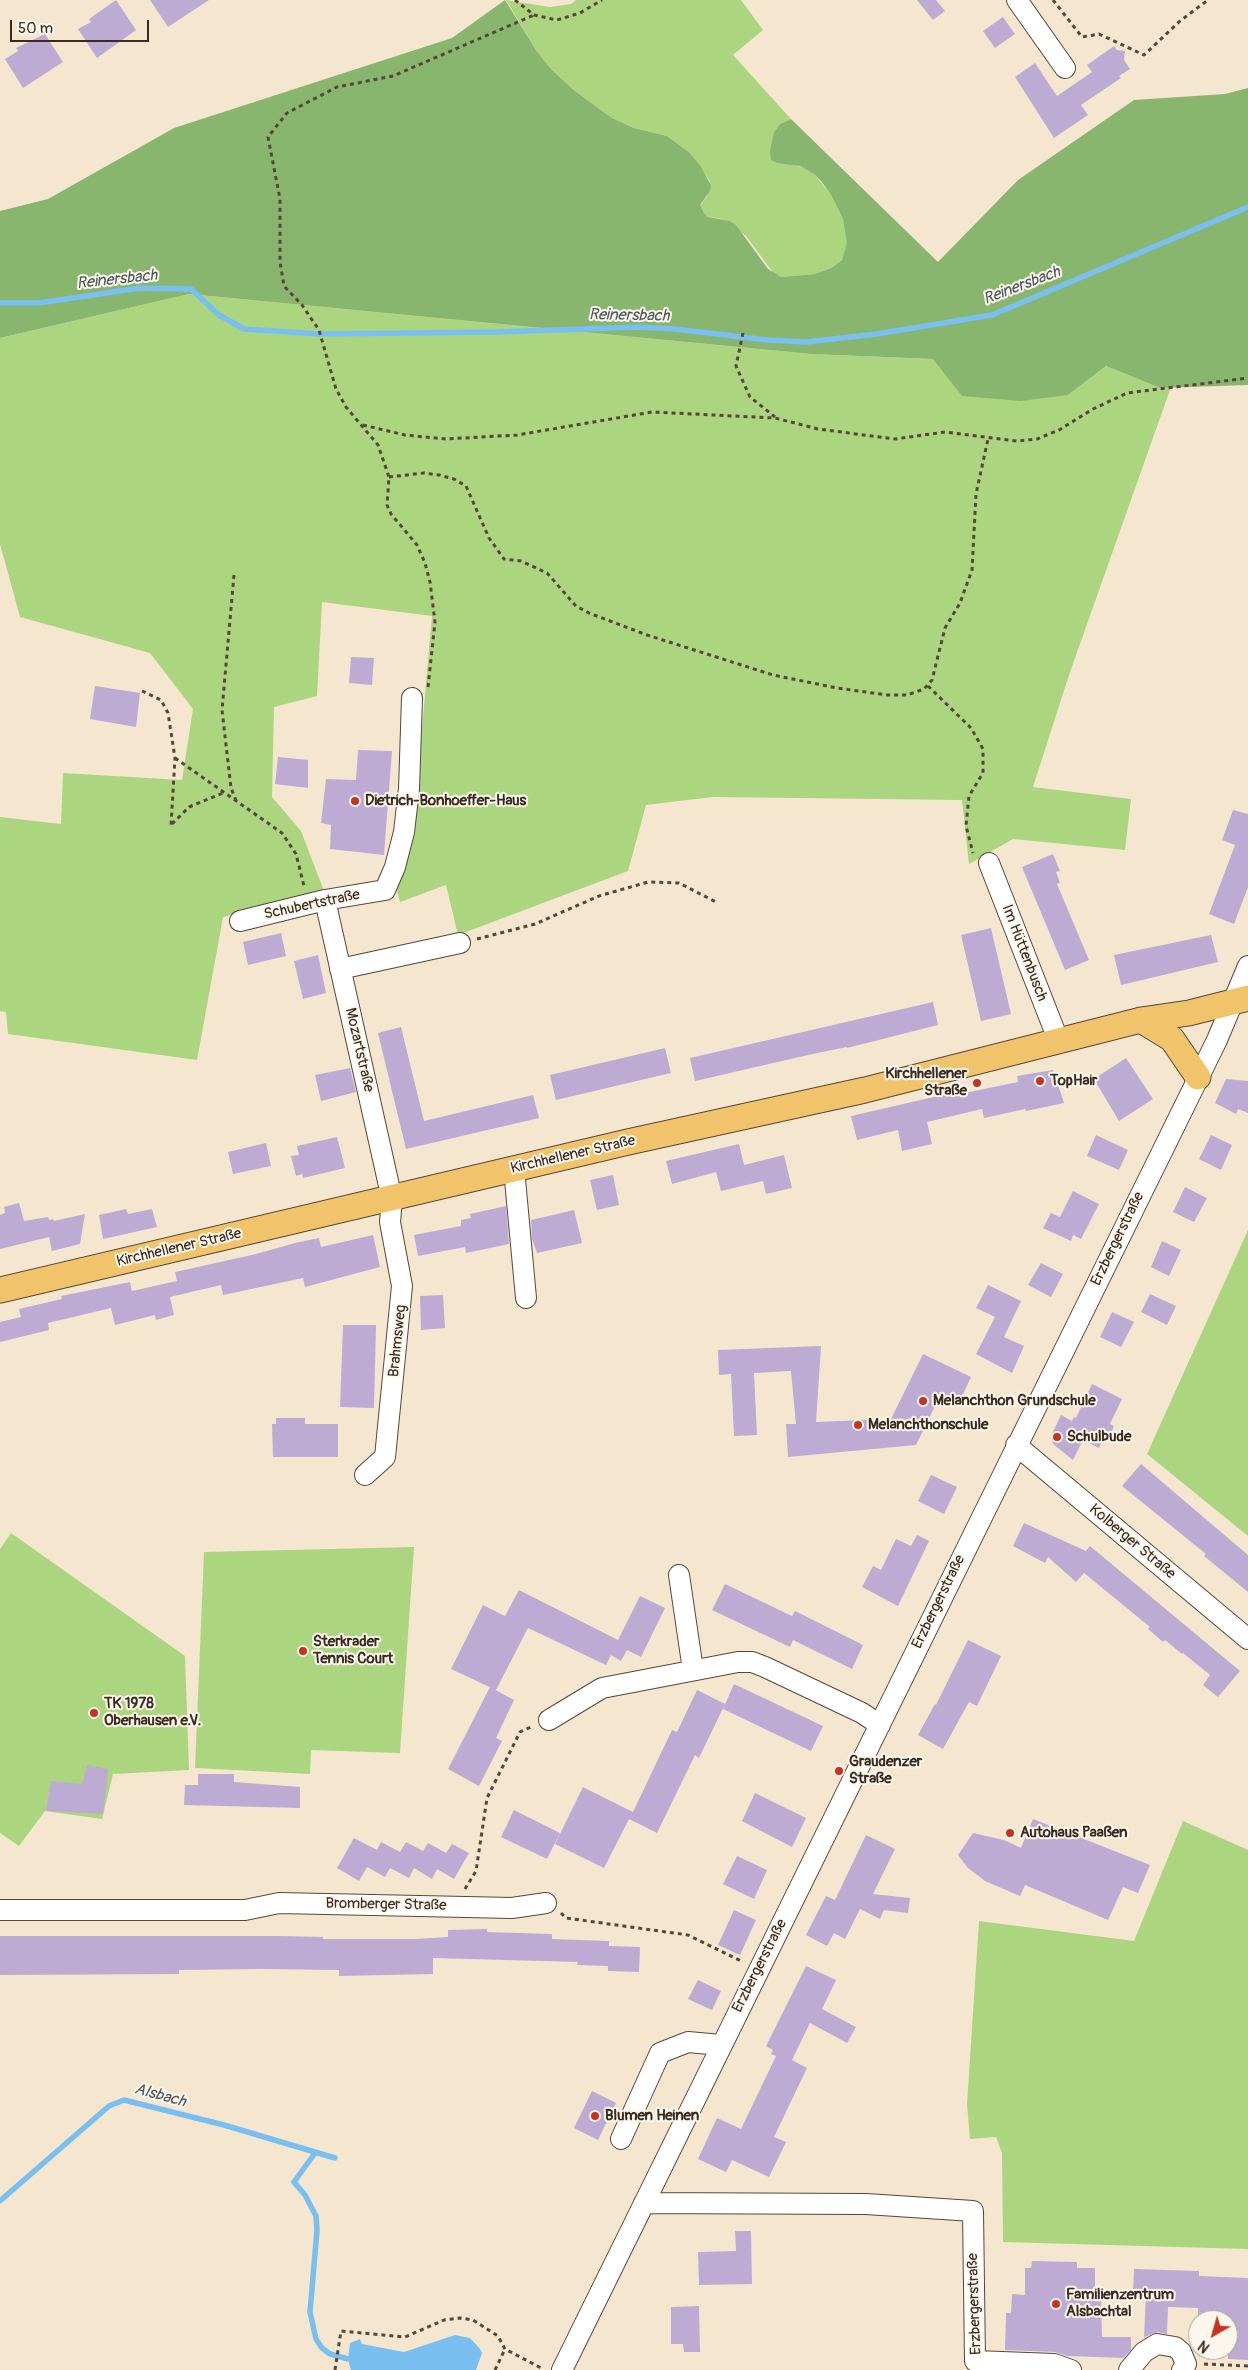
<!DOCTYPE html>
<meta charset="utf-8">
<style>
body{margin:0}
#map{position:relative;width:1248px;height:2370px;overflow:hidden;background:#f5e7cf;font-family:Pangolin,sans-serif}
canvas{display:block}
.north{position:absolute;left:1188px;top:2310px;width:50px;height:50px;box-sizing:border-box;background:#fbf7ec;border:1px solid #aea59a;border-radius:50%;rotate:218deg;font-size:14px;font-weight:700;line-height:20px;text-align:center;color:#3b2a1e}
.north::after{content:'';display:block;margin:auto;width:18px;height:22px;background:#c8321e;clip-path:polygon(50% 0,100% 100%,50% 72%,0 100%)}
.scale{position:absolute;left:10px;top:20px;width:139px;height:22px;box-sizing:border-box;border:2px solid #3b2a1e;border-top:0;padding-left:6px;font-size:15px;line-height:18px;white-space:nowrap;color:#3b2a1e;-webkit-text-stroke:4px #fbf7ec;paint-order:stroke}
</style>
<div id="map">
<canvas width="1248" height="2370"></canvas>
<div class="north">N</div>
<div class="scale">50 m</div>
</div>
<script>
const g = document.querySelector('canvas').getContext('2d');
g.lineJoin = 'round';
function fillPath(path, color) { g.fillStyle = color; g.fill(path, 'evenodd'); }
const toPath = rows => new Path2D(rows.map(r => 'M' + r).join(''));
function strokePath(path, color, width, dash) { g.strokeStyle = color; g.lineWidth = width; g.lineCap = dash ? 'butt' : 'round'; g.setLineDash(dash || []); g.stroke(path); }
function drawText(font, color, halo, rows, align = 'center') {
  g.font = font + ' Pangolin,sans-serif'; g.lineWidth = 4; g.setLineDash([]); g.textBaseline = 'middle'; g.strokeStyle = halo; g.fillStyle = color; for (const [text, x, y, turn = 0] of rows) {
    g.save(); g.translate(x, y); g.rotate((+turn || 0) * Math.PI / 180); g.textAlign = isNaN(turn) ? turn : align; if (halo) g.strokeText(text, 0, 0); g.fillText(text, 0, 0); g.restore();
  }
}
fillPath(toPath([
 [506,0,550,7,571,4,576,0,741,0,763,30,733,55,791,119,780,124,774,132,773,141,777,163,793,164,806,169,814,174,831,195,843,219,847,237,847,250,842,260,831,268,815,274,781,277,774,274,746,236,722,219,708,217,704,213,700,206,707,196,710,181,689,152,667,136,634,128,612,118,575,91,552,70,536,50],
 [189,294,811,354,933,359,1068,395,1106,366,1160,388,1171,387,1069,675,1033,787,1131,799,1125,850,1013,839,969,864,962,800,713,797,646,805,628,871,458,935,446,885,400,902,395,884,415,808,432,616,322,602,317,696,274,707,272,797,301,831,324,891,223,917,197,1060,8,1034,6,1012,0,1011,0,817,61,824,63,773,182,780,193,709,150,653,20,617,0,544,0,338],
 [1248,1230,1248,1536,1147,1454],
 [11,1533,185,1656,189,1770,113,1774,102,1819,45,1811,19,1846,0,1833,0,1549],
 [414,1547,400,1753,311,1750,310,1774,195,1768,204,1552],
 [1183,1821,1248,1850,1248,2249,1003,2242,1002,2153,996,2137,970,2139,967,2104,979,1921,1134,1941]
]), '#acd580');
fillPath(toPath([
 [505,0,536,50,552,70,575,91,612,118,634,128,667,136,689,152,701,167,711,185,710,191,700,205,704,213,708,217,730,221,736,225,768,269,781,277,815,274,831,268,842,260,847,243,843,219,831,195,821,181,814,174,800,166,777,163,771,160,770,151,774,132,780,124,791,119,938,262,1018,180,1134,100,1225,94,1248,88,1248,385,1160,388,1106,366,1068,395,1021,401,962,396,933,359,811,354,189,294,0,338,0,211,48,199,174,128,452,38]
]), '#89b66e');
fillPath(toPath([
 [455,2335,470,2338,480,2349,482,2353,476,2370,351,2370,350,2367,348,2359,350,2343,360,2339,362,2344,404,2352]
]), '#79bff0');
strokePath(toPath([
 [0,303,39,303,140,288,191,289,219,315,244,329,320,334,497,332,638,327,675,329,767,340,806,342,877,334,992,315,1248,207],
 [315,2153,294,2182,305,2195,316,2216,317,2230,310,2312,316,2339,322,2348,330,2354,348,2359],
 [0,2201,109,2106,124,2100,224,2125,335,2158]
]), '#79bff0', 5.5);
fillPath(toPath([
 [116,0,136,30,97,58,78,29,91,22,89,19],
 [150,0,209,0,168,27],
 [917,0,936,0,945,11,933,20],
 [1003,17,1015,34,995,48,983,31],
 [45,34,63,62,23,88,5,59,18,51,16,48],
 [1114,46,1117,50,1125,51,1124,60,1130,69,1119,76,1121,78,1081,105,1088,115,1054,138,1015,77,1035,63,1057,96,1092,72,1087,65],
 [351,657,374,658,372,685,349,683],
 [95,686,140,693,136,727,90,719],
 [358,750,392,751,384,855,330,849,331,825,321,823,326,779,356,780],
 [278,757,308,760,308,788,275,784],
 [1233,810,1248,814,1248,887,1234,924,1209,914,1235,845,1222,840],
 [1053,854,1060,871,1056,872,1060,883,1057,884,1089,960,1065,970,1022,867],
 [991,928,1011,1014,981,1021,961,935],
 [281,933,286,956,248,965,243,942],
 [1211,935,1218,962,1121,985,1114,955],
 [318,955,326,993,303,999,294,961],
 [933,1002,938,1025,847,1048,847,1047,817,1053,695,1081,690,1058],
 [401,1027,424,1121,533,1095,539,1118,406,1149,378,1033],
 [665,1048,671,1073,556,1100,550,1075],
 [1126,1058,1153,1099,1119,1121,1094,1079],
 [350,1068,356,1092,321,1101,315,1075],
 [1053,1070,1064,1103,1026,1111,1025,1109,984,1118,982,1109,927,1122,932,1144,902,1151,898,1130,857,1140,851,1116,964,1090,965,1093,1018,1082,1017,1076],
 [1226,1079,1248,1081,1248,1113,1238,1109,1236,1114,1215,1103],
 [1096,1135,1128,1150,1119,1170,1087,1156],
 [1211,1135,1232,1145,1221,1170,1199,1159],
 [337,1137,345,1168,303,1178,302,1174,296,1176,291,1156,299,1155,297,1146],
 [266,1143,271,1166,233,1174,228,1152],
 [739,1144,744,1165,784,1155,792,1188,766,1194,763,1181,721,1191,716,1172,672,1184,666,1161],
 [613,1175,619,1205,597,1210,590,1180],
 [1185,1187,1207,1198,1194,1222,1173,1212],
 [1073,1191,1099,1204,1081,1239,1073,1235,1071,1241,1043,1228,1051,1213,1060,1217],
 [19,1203,24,1221,48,1217,49,1220,53,1219,54,1221,85,1214,80,1244,52,1251,49,1237,0,1249,0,1215,5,1213,4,1207],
 [506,1206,509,1244,466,1253,465,1247,418,1256,414,1235,461,1226,461,1220,471,1218,470,1214],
 [126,1209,128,1214,152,1209,157,1227,103,1239,99,1215],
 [574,1210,582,1243,537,1253,532,1239,531,1220],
 [373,1235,380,1267,305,1287,303,1278,223,1295,221,1285,170,1297,174,1315,156,1320,155,1315,115,1325,111,1308,48,1323,49,1330,0,1342,0,1322,21,1317,19,1309,62,1299,61,1296,130,1282,132,1291,177,1281,175,1272,256,1254,295,1243,319,1238,321,1247],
 [1162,1241,1181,1250,1169,1276,1151,1267],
 [1041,1263,1063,1274,1051,1297,1028,1285],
 [988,1285,1021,1301,1004,1337,1024,1346,1012,1373,976,1354,995,1317,976,1308],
 [1150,1294,1176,1306,1167,1325,1141,1312],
 [443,1295,445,1328,421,1330,420,1296],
 [1112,1312,1134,1322,1121,1347,1100,1337],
 [343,1325,376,1325,374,1408,340,1407],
 [821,1346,816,1422,891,1419,923,1354,971,1377,958,1405,946,1399,943,1405,937,1402,916,1445,788,1457,786,1424,796,1424,791,1371,754,1373,757,1435,734,1436,731,1374,719,1375,718,1350],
 [1092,1384,1122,1399,1110,1424,1114,1426,1107,1442,1103,1439,1099,1448,1083,1440,1073,1460,1053,1444,1051,1436,1061,1415,1072,1421,1074,1417,1076,1418],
 [276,1418,305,1418,305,1424,338,1424,338,1457,273,1457,272,1424,276,1424],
 [1141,1464,1248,1555,1248,1592,1204,1556,1206,1554,1122,1486],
 [931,1475,957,1487,944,1514,918,1501],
 [1024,1523,1086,1551,1090,1546,1240,1671,1218,1697,1203,1685,1210,1675,1183,1653,1182,1654,1165,1640,1163,1642,1148,1629,1150,1627,1084,1573,1076,1582,1048,1557,1045,1563,1013,1546],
 [917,1535,929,1541,898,1606,862,1587,873,1566,881,1570,896,1539,911,1546],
 [725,1584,792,1616,795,1611,863,1645,852,1669,793,1640,790,1647,712,1610],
 [519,1590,618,1640,640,1596,665,1608,641,1657,627,1650,621,1661,611,1655,606,1665,528,1628,496,1690,451,1669,483,1605,505,1616],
 [968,1640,1001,1656,977,1706,969,1702,943,1749,918,1735,935,1704,936,1705],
 [734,1684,823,1726,811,1751,723,1709],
 [490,1687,514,1700,496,1738,502,1741,479,1786,448,1769],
 [697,1690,725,1704,699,1758,695,1755,657,1833,629,1819,604,1868,555,1844,583,1787,633,1812,672,1730,677,1732],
 [87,1765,108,1769,103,1814,46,1811,51,1781,82,1784],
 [198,1774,234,1774,234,1782,300,1787,300,1808,184,1805,185,1785,198,1785],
 [755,1793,806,1818,792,1847,742,1821],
 [514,1810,560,1833,547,1859,501,1837],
 [1033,1819,1150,1865,1138,1893,1123,1887,1108,1920,1025,1885,1020,1896,985,1881,968,1868,958,1855,973,1833,1004,1840,1021,1848],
 [866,1835,895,1849,873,1894,910,1898,908,1913,884,1910,880,1919,860,1909,845,1939,834,1933,827,1946,806,1935,826,1896,835,1900],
 [354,1838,377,1850,381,1842,400,1852,406,1842,423,1851,428,1843,446,1853,452,1844,469,1853,454,1879,437,1869,432,1879,414,1868,409,1878,390,1868,385,1877,367,1867,359,1881,337,1868],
 [737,1856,767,1870,754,1899,723,1884],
 [734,1910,756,1920,740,1955,718,1945],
 [487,1929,487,1932,552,1934,552,1939,609,1941,609,1946,640,1947,639,1972,608,1971,608,1966,577,1965,578,1962,433,1958,433,1974,339,1976,339,1970,262,1969,179,1970,179,1974,0,1975,0,1936,279,1936,323,1937,323,1939,415,1939,448,1937,448,1930],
 [806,1966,836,1980,822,2009,856,2027,847,2043,810,2023,792,2060,807,2068,774,2137,786,2142,769,2177,732,2160,726,2172,698,2159,717,2118,741,2129,776,2056,771,2054,773,2050,766,2046],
 [698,1980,721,1991,712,2010,688,1999],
 [592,2091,616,2103,598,2140,574,2128],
 [735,2231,751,2231,752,2284,699,2285,698,2252,736,2251],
 [1032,2261,1077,2262,1077,2268,1095,2268,1095,2296,1101,2296,1102,2337,1131,2337,1131,2350,1123,2358,1067,2356,1055,2352,1005,2350,1006,2313,1011,2313,1012,2294,1025,2295,1025,2268,1031,2268],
 [1134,2269,1199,2271,1199,2276,1248,2278,1248,2360,1228,2359,1228,2320,1198,2320,1198,2308,1168,2307,1167,2334,1158,2332,1144,2337,1146,2292,1133,2292],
 [699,2306,700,2352,684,2352,683,2344,671,2344,671,2307]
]), '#beabd4');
const minor = toPath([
 [1017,0,1065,68],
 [989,863,1059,1042],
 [325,900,392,1199,390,1222,402,1286,385,1457,365,1475],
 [240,921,325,900,385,890,395,867,404,832,409,789,412,698],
 [340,969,460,943],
 [514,1169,526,1298],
 [1016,1445,1248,1639],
 [679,1575,693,1670],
 [549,1720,602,1688,738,1662,752,1662,765,1667,862,1713,880,1725],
 [0,1910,245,1910,279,1903,512,1908,546,1903],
 [621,2139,660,2053,688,2042,721,2045],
 [644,2203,866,2204,973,2211,975,2361,1054,2364,1071,2370],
 [562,2370,1217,1040,1248,966],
 [1129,2370,1144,2352,1157,2344,1175,2347,1181,2352,1186,2364,1182,2370]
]);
const major = toPath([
 [1141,1020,1172,1039,1198,1077],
 [0,1290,628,1142,865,1090,1141,1020,1189,1013,1248,998]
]);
strokePath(minor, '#574639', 22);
strokePath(major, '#574639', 27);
strokePath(toPath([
 [515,0,534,15,557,20,580,13,602,0],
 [1053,0,1082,37,1099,34,1144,55,1180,21,1208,0],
 [743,333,736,366,750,397,775,417],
 [363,425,405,435,446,439,517,435,652,412,775,418,818,429,895,439,945,432,1017,441,1037,439,1059,430,1093,409,1127,393,1248,378],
 [389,477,424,473,439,475,454,479,466,486,489,538,504,559,521,561,547,573,576,606,589,613,647,635,773,675,837,688,887,695,907,695,924,689,932,680,945,628,960,603,972,570,976,494,988,439],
 [234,575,222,710,231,788,237,803],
 [928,686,971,728,983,749,983,773,969,796,966,826,973,853],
 [428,687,435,622,430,582,425,563,417,545,391,514,387,505,389,477,378,445,346,407,336,389,319,330,302,305,284,286,280,262,280,199,268,137,287,113,337,87,393,76,534,15],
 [142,691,161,700,168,713,175,758,171,825],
 [175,758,282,833,296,854,304,886],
 [172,824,189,807,223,793],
 [477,939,535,924,599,896,648,882,679,883,716,902],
 [465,1889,476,1871,487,1798,520,1732,533,1726],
 [561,1913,566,1918,688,1935,743,1962],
 [1204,2364,1248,2366],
 [335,2370,341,2331,405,2337,444,2320,460,2318,473,2320,498,2336,505,2349,543,2369],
 [495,2370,505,2349]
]), '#574639', 3, [4, 4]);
strokePath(minor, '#fff', 20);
strokePath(major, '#f1c36a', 25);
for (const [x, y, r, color] of [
 [355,801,5,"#c8321e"],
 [1040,1081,5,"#c8321e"],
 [977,1083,5,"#c8321e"],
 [923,1401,5,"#c8321e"],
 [858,1425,5,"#c8321e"],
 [1057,1437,5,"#c8321e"],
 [303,1651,5,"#c8321e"],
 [94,1713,5,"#c8321e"],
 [839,1771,5,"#c8321e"],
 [1010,1833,5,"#c8321e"],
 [595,2116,5,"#c8321e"],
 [1056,2304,5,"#c8321e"]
]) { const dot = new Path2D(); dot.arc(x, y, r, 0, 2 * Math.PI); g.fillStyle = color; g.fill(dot); strokePath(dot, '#fbf7ec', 2); }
drawText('bold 15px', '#3b2a1e', '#fbf7ec', [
 ["Dietrich-Bonhoeffer-Haus",365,801],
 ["Kirchhellener",967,1074,"right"],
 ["Straße",967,1091,"right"],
 ["TopHair",1050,1081],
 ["Melanchthon Grundschule",933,1401],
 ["Melanchthonschule",868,1425],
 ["Schulbude",1067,1437],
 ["Sterkrader",313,1642],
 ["Tennis Court",313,1659],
 ["TK 1978",104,1704],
 ["Oberhausen e.V.",104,1721],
 ["Graudenzer",849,1762],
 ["Straße",849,1779],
 ["Autohaus Paaßen",1020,1833],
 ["Blumen Heinen",605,2116],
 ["Familienzentrum",1066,2295],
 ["Alsbachtal",1066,2312]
], 'left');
drawText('15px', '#3b2a1e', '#fbf7ec', [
 ["Schubertstraße",312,905,-12],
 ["Im Hüttenbusch",1024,953,69],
 ["Mozartstraße",359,1050,77],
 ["Kirchhellener Straße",573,1155,-13],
 ["Erzbergerstraße",1118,1239,-64],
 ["Kirchhellener Straße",179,1248,-13],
 ["Brahmsweg",398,1341,-84],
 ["Kolberger Straße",1132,1542,40],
 ["Erzbergerstraße",939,1602,-64],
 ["Bromberger Straße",386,1905,1],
 ["Erzbergerstraße",760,1966,-63],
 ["Erzbergerstraße",975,2304,-92]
]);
drawText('italic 16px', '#4e575d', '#fbf7ec', [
 ["Reinersbach",117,280,-6],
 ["Reinersbach",1022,286,-21],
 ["Reinersbach",629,316,1],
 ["Alsbach",160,2096,15]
]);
</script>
